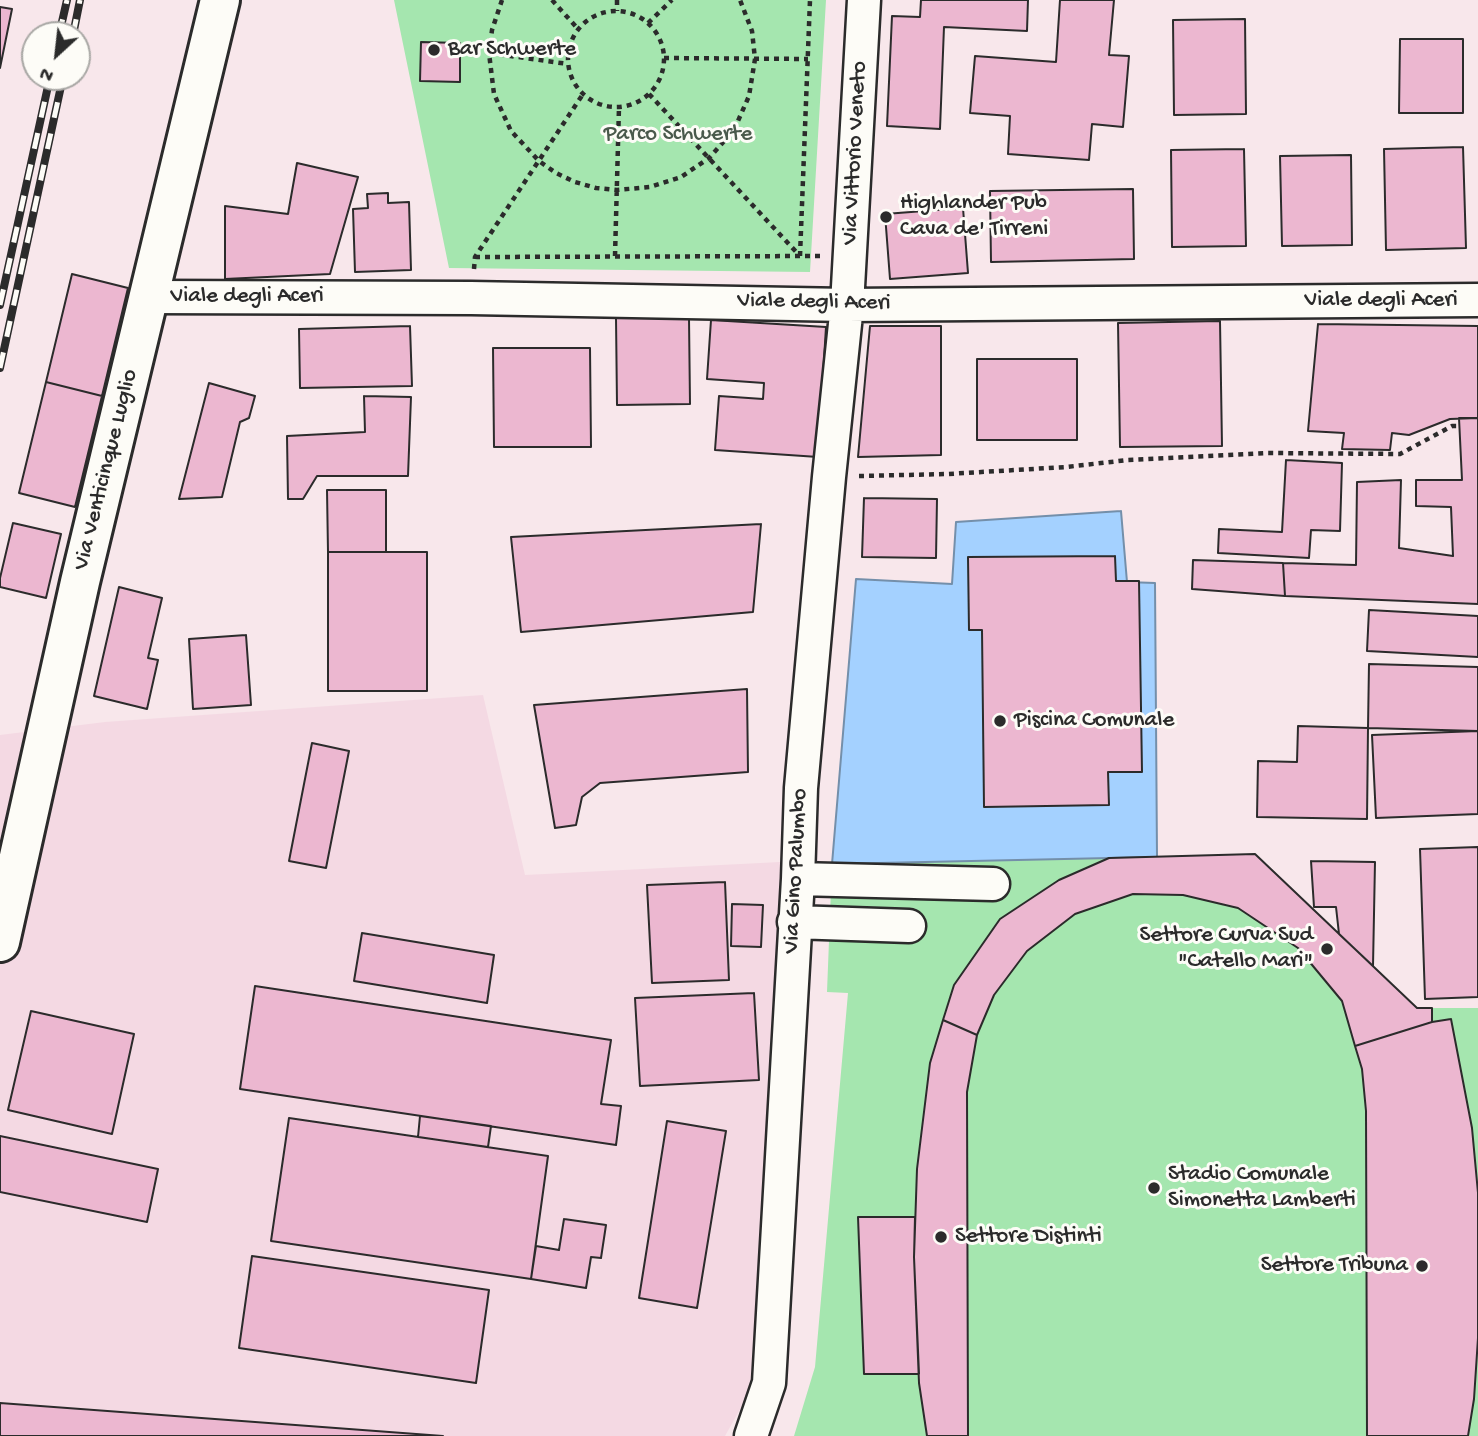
<!DOCTYPE html>
<style>
body{margin:0}
#map{position:relative;width:1478px;height:1436px;overflow:hidden;background:#f8e7eb;font-family:"Gochi Hand",sans-serif}
canvas{display:block}
.north{position:absolute;left:21px;top:21px;width:70px;height:70px;box-sizing:border-box;background:#fdfcf7;border:2px solid #a9a8a5;border-radius:50%;rotate:207deg;font-size:19px;font-weight:700;line-height:28px;text-align:center;color:#2b2b2b}
.north::after{content:'';display:block;margin:auto;width:24px;height:32px;background:#2b2b2b;clip-path:polygon(50% 0,100% 100%,50% 72%,0 100%)}
</style>
<div id="map">
<canvas width="1478" height="1436"></canvas>
<div class="north">N</div>
</div>
<script>
const g = document.querySelector('canvas').getContext('2d');
g.lineJoin = 'round';
function fillPath(path, color) { g.fillStyle = color; g.fill(path, 'evenodd'); }
const toPath = rows => new Path2D(rows.map(r => 'M' + r).join(''));
function strokePath(path, color, width, dash) { g.strokeStyle = color; g.lineWidth = width; g.lineCap = dash ? 'butt' : 'round'; g.setLineDash(dash || []); g.stroke(path); }
function drawText(font, color, halo, rows, align = 'center') {
  g.font = font + ' "Gochi Hand",sans-serif'; g.lineWidth = 6; g.setLineDash([]); g.textBaseline = 'middle'; g.strokeStyle = halo; g.fillStyle = color; for (const [text, x, y, turn = 0] of rows) {
    g.save(); g.translate(x, y); g.rotate((+turn || 0) * Math.PI / 180); g.textAlign = isNaN(turn) ? turn : align; if (halo) g.strokeText(text, 0, 0); g.fillText(text, 0, 0); g.restore();
  }
}
fillPath(toPath([
 [483,695,525,875,819,860,752,1388,725,1436,0,1436,0,735,105,722]
]), '#f4d9e3');
fillPath(toPath([
 [394,0,826,0,810,272,449,268],
 [1255,854,1417,1008,1478,1008,1478,1436,794,1436,815,1367,848,993,827,992,832,864]
]), '#a5e6af');
const water = toPath([
 [1121,511,1127,582,1155,583,1157,857,832,864,856,579,952,584,956,522,1121,511]
]);
fillPath(water, '#a4d1ff');
strokePath(water, '#748faa', 2);
const building = toPath([
 [921,0,1028,0,1027,31,944,27,940,129,887,126,892,16,920,17,921,0],
 [1060,0,1114,0,1109,55,1129,56,1123,127,1092,124,1089,160,1008,154,1010,116,970,113,975,56,1056,62,1060,0],
 [0,7,12,9,0,68,0,7],
 [1245,19,1246,114,1174,115,1173,20,1245,19],
 [1400,39,1463,39,1463,113,1399,113,1400,39],
 [421,42,460,43,460,82,420,81,421,42],
 [1463,147,1466,248,1386,250,1384,149,1463,147],
 [1244,149,1246,246,1172,247,1171,150,1244,149],
 [1351,155,1352,245,1282,246,1280,156,1351,155],
 [297,163,358,177,330,274,225,279,225,206,288,214,297,163],
 [1133,189,1134,259,991,262,990,191,1133,189],
 [388,193,388,203,409,202,411,270,355,272,353,209,368,208,367,194,388,193],
 [963,208,968,273,890,279,885,214,963,208],
 [72,274,128,288,102,396,46,382,72,274],
 [616,318,689,318,690,404,617,405,616,318],
 [711,320,826,327,818,457,715,450,719,396,763,399,764,383,707,379,711,320],
 [1220,321,1222,446,1120,447,1118,323,1220,321],
 [1318,324,1478,326,1478,418,1450,419,1409,435,1392,433,1390,450,1342,449,1344,433,1308,431,1318,324],
 [410,326,412,386,300,388,299,329,410,326],
 [870,326,941,326,941,455,858,457,870,326],
 [493,348,590,348,591,447,494,447,493,348],
 [977,359,1077,359,1077,440,977,440,977,359],
 [46,382,102,396,75,507,19,493,46,382],
 [209,383,255,396,249,418,240,422,222,497,179,499,209,383],
 [364,396,411,397,408,476,317,476,303,499,288,499,287,436,365,432,364,396],
 [1459,418,1478,418,1478,604,1285,596,1283,563,1356,565,1357,482,1401,480,1399,548,1453,556,1451,507,1416,506,1416,480,1462,480,1459,418],
 [1286,460,1342,463,1340,531,1311,530,1309,558,1218,553,1219,529,1282,532,1286,460],
 [327,490,386,490,386,552,328,552,327,490],
 [864,498,937,499,936,558,862,557,864,498],
 [13,523,61,534,46,598,0,587,0,578,13,523],
 [761,524,753,612,521,632,511,537,761,524],
 [328,552,427,552,427,691,328,691,328,552],
 [1115,556,1116,581,1139,581,1142,772,1108,772,1109,805,984,807,982,630,969,630,968,557,1115,556],
 [1193,560,1283,563,1285,596,1192,589,1193,560],
 [119,587,162,598,148,658,158,660,147,709,94,696,119,587],
 [1369,610,1478,616,1478,657,1367,651,1369,610],
 [246,635,251,705,193,709,189,639,246,635],
 [1369,664,1478,667,1478,731,1368,728,1369,664],
 [747,689,748,772,600,783,582,797,576,825,555,828,534,705,747,689],
 [1298,726,1368,728,1367,819,1257,817,1258,761,1297,762,1298,726],
 [1478,731,1478,814,1376,818,1372,735,1478,731],
 [312,743,349,751,326,868,289,861,312,743],
 [1478,847,1478,997,1425,999,1420,849,1478,847],
 [1255,854,1417,1008,1432,1008,1432,1022,1355,1046,1342,1001,1298,948,1238,908,1183,895,1133,894,1075,914,1027,951,994,995,977,1035,943,1020,954,985,1000,919,1059,880,1109,858,1255,854],
 [1311,861,1375,862,1373,966,1339,934,1336,907,1314,907,1311,861],
 [725,882,729,980,652,983,647,885,725,882],
 [732,904,763,905,761,947,731,946,732,904],
 [362,933,494,955,487,1003,354,981,362,933],
 [255,986,611,1040,601,1104,621,1106,616,1145,240,1089,255,986],
 [754,993,759,1080,640,1086,635,998,754,993],
 [31,1011,134,1034,112,1134,8,1110,31,1011],
 [1451,1019,1472,1128,1478,1193,1478,1338,1474,1399,1468,1436,1367,1436,1366,1111,1362,1069,1355,1046,1432,1022,1451,1019],
 [943,1020,977,1035,967,1092,968,1436,927,1436,919,1383,914,1257,917,1169,930,1063,943,1020],
 [420,1116,491,1126,488,1147,418,1137,420,1116],
 [289,1118,548,1156,531,1279,271,1241,289,1118],
 [667,1121,726,1131,697,1308,639,1298,667,1121],
 [0,1136,158,1169,147,1222,0,1192,0,1136],
 [858,1217,915,1217,914,1257,919,1374,864,1374,858,1217],
 [564,1219,606,1225,601,1258,591,1257,586,1288,531,1279,536,1246,559,1250,564,1219],
 [252,1256,489,1290,476,1383,239,1348,252,1256],
 [0,1403,443,1436,0,1436,0,1403]
]);
fillPath(building, '#ecb7d0');
strokePath(building, '#2b2b2b', 2);
const minor = toPath([
 [149,297,471,298,847,305,1478,300],
 [798,879,993,884],
 [794,922,909,926],
 [751,1436,769,1383,798,879,801,788,829,477,847,305,864,0]
]);
const major = toPath([
 [0,942,80,582,220,0]
]);
strokePath(minor, '#2b2b2b', 37);
strokePath(major, '#2b2b2b', 44);
strokePath(toPath([
 [502,0,492,30,489,53,494,94,511,131,539,161,556,173,575,182,596,188,617,190,650,187,681,177,709,158,734,130,749,96,755,59,752,31,740,0],
 [552,0,578,29],
 [617,0,617,11],
 '568 59a48 48 0 1 1 96 0a48 48 0 1 1-96 0Z',
 [648,23,672,0],
 [489,53,568,64],
 [664,58,808,59],
 [649,94,800,256],
 [615,256,619,107],
 [800,256,810,0],
 [475,257,820,256],
 [474,269,475,257,583,94],
 [859,476,948,474,1066,467,1128,460,1267,453,1400,454,1452,426,1459,426]
]), '#2b2b2b', 4.5, [5, 5]);
strokePath(minor, '#fdfcf7', 32);
strokePath(major, '#fdfcf7', 38);
const rail = toPath([
 [59,35,67,0],
 [73,35,80,0],
 [0,305,50,77],
 [0,368,63,77]
]);
strokePath(rail, '#2b2b2b', 8);
strokePath(rail, '#fdfcf7', 5, [16]);
for (const [x, y, r, color] of [
 [434,50,7,"#2b2b2b"],
 [886,217,7,"#2b2b2b"],
 [1000,721,7,"#2b2b2b"],
 [1327,949,7,"#2b2b2b"],
 [1154,1188,7,"#2b2b2b"],
 [941,1237,7,"#2b2b2b"],
 [1422,1266,7,"#2b2b2b"]
]) { const dot = new Path2D(); dot.arc(x, y, r, 0, 2 * Math.PI); g.fillStyle = color; g.fill(dot); strokePath(dot, '#fdfcf7', 2.5); }
drawText('23px', '#2b2b2b', '#fdfcf7', [
 ["Bar Schwerte",448,50],
 ["Highlander Pub",900,204],
 ["Cava de' Tirreni",900,230],
 ["Piscina Comunale",1014,721],
 ["Settore Curva Sud",1313,936,"right"],
 ["\"Catello Mari\"",1313,962,"right"],
 ["Stadio Comunale",1168,1175],
 ["Simonetta Lamberti",1168,1201],
 ["Settore Distinti",955,1237],
 ["Settore Tribuna",1408,1266,"right"]
], 'left');
drawText('23px', '#4a5a4c', '#fdfcf7', [
 ["Parco Schwerte",678,135]
]);
drawText('23px', '#2b2b2b', '#fdfcf7', [
 ["Via Vittorio Veneto",856,153,-87],
 ["Viale degli Aceri",247,297],
 ["Viale degli Aceri",1381,301],
 ["Viale degli Aceri",814,303,1],
 ["Via Venticinque Luglio",107,470,-76],
 ["Via Gino Palumbo",797,871,-87]
]);
</script>
